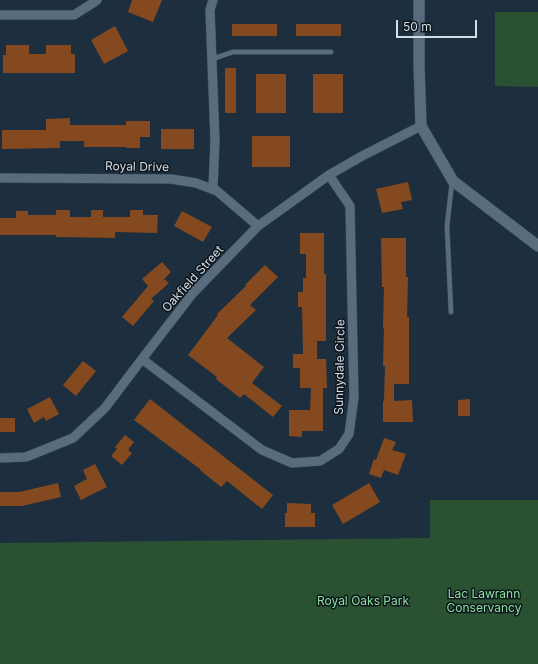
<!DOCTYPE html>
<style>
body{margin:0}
#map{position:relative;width:538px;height:664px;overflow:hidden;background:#1d2f3e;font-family:Inter,sans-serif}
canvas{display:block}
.scale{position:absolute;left:396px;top:20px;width:81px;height:18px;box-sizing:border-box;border:2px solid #d2dde7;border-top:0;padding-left:5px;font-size:12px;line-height:14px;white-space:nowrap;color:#d2dde7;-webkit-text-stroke:3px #0e161d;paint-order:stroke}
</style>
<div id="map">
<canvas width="538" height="664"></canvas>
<div class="scale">50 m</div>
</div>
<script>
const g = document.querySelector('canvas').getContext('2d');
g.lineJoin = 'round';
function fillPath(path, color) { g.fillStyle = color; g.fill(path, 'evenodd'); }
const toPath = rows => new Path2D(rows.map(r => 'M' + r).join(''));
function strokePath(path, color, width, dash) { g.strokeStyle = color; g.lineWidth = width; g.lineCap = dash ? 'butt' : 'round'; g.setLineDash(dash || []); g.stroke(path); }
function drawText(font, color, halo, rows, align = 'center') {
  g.font = font + ' Inter,sans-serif'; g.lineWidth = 3; g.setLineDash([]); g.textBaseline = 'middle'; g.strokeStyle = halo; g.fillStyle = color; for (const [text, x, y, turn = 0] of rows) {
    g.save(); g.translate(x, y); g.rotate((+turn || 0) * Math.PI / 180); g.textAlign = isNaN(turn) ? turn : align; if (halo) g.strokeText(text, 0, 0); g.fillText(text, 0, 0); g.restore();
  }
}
fillPath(toPath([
 [495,12,538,12,538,87,495,86],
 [430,500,538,500,538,664,0,664,0,543,430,538]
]), '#2a5131');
fillPath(toPath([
 [132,0,162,0,153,22,128,12],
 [232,24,277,24,277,36,232,36],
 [296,24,341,24,341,36,296,36],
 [115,26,128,51,104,64,91,40],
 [6,45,29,45,29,54,46,54,46,45,71,45,71,54,75,54,75,73,3,73,3,55,6,55],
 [225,68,236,68,236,113,225,113],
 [256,74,286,74,286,113,256,113],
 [313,74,343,74,343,113,313,113],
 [70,118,70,125,126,125,126,121,150,121,150,137,140,137,140,148,126,148,126,147,84,147,84,141,60,141,60,148,2,149,2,130,46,130,46,119],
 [161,129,194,129,194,149,161,149],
 [252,136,290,136,290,167,252,167],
 [408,182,412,200,401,202,403,209,382,213,376,189],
 [56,210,70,210,70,217,91,217,91,210,103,210,103,217,130,217,130,210,143,210,143,215,158,215,157,233,115,232,115,238,56,237,56,235,0,235,0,218,16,218,16,211,28,211,28,215,56,215],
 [182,211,212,227,203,242,174,226],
 [300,233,324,233,324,274,326,274,326,341,317,341,317,359,326,359,327,388,323,388,323,431,302,431,302,437,289,436,289,410,310,410,311,388,300,388,300,368,293,368,293,354,303,354,302,307,298,307,298,292,303,292,303,278,306,278,306,254,300,254],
 [381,238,406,238,406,277,408,277,407,317,409,317,409,384,394,384,394,401,412,400,413,422,383,422,383,401,384,401,385,366,383,366,384,328,383,328,384,287,382,287],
 [162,262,171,272,164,279,169,283,151,299,154,301,133,326,122,317,148,286,142,279],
 [265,265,278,277,250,305,256,310,227,338,264,367,252,383,282,406,273,417,244,394,240,398,216,379,217,377,188,355,218,315,217,314,246,286,245,285],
 [83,361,96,371,76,396,63,385],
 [50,397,59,414,46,421,44,417,34,423,27,409],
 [150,399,273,495,262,509,227,481,221,487,200,470,200,469,134,420],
 [470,399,470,416,458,416,458,400],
 [0,418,15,418,15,432,0,432],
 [125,435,134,442,128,450,132,453,122,465,111,456,117,449,115,447],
 [384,438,396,442,392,450,406,454,398,475,384,470,381,478,369,474,374,459,376,460],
 [95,464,107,487,81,500,74,486,87,479,83,470],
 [58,483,61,497,22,506,0,506,0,492,19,492],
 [369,483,380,502,343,524,332,505],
 [287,503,311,504,311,513,315,513,315,527,285,527,285,513,287,513]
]), '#84491f');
const service = toPath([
 [212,59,233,52,331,52],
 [451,312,447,226,452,182]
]);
const minor = toPath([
 [213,0,210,10,215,140,213,189],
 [0,15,74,15,96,1,97,0],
 [0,178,171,179,196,183,217,191,258,226],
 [142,359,262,450,292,463,320,461,339,449,349,434,354,397,350,206,329,175],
 [0,458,26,457,73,438,105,408,142,359,193,293,258,226,329,175,362,156,421,126]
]);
const tertiary = toPath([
 [419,0,419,64,421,126,453,181,538,246]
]);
strokePath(service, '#3a4a57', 5.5);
strokePath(minor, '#3a4a57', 10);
strokePath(tertiary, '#3a4a57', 12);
strokePath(service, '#586c7d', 4.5);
strokePath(minor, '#586c7d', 9);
strokePath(tertiary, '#586c7d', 11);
drawText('12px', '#d2dde7', '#0e161d', [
 ["Royal Drive",137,167,1],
 ["Oakfield Street",193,279,-48],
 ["Sunnydale Circle",340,367,-89]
]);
drawText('12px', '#8adf9a', '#0e161d', [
 ["Lac Lawrann",484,594],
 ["Conservancy",484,608],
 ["Royal Oaks Park",363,601]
]);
</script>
